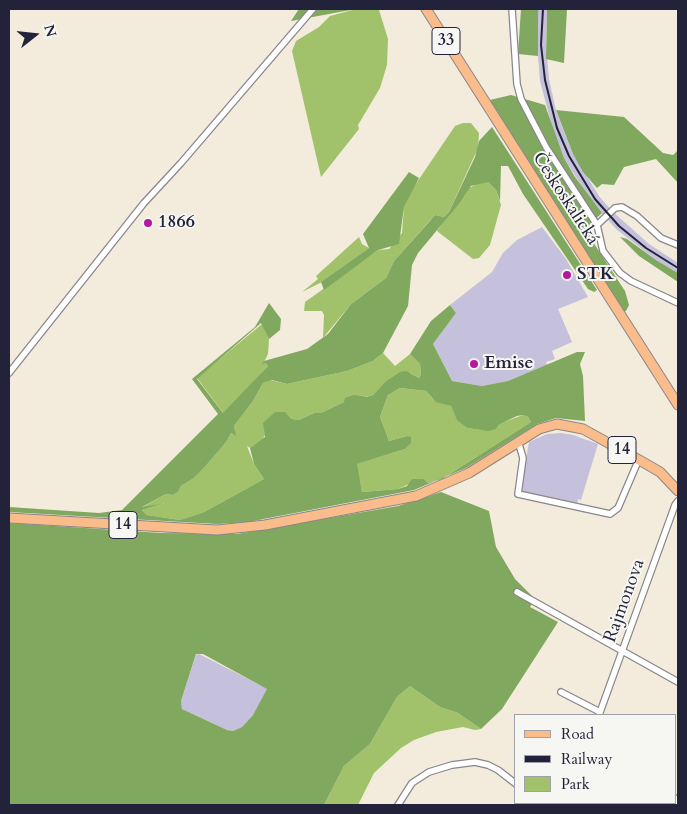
<!DOCTYPE html>
<meta charset="utf-8">
<style>
body{margin:0}
#map{position:relative;width:687px;height:814px;overflow:hidden;background:#f3ebdb;font-family:Cardo,serif}
canvas{display:block}
.frame{position:absolute;inset:0;border:10px solid #22223b;pointer-events:none}
.legend{position:absolute;left:514px;top:714px;width:162px;height:90px;box-sizing:border-box;background:#f6f6f2;border:1px solid #a1a1a9;margin:0;padding:6px 9px;list-style:none;font-size:15px;color:#22223b}
.legend li{display:flex;align-items:center;gap:10px;height:25px}
.legend b{width:25px;border:1px solid #a1a1a9}
.north{position:absolute;left:10px;top:10px;width:50px;height:50px;-webkit-text-stroke:4px #f6f6f2;paint-order:stroke;rotate:74deg;font-size:14px;font-weight:700;line-height:20px;text-align:center;color:#22223b}
.north::after{content:'';display:block;margin:auto;width:18px;height:22px;background:#22223b;clip-path:polygon(50% 0,100% 100%,50% 72%,0 100%)}
</style>
<div id="map">
<canvas width="687" height="814"></canvas>
<div class="frame"></div>
<ul class="legend">
<li><b style="height:6px;background:#f9bc8a"></b>Road</li>
<li><b style="height:6px;background:#22223b"></b>Railway</li>
<li><b style="height:14px;background:#a1c26b"></b>Park</li>
</ul>
<div class="north">N</div>
</div>
<script>
const g = document.querySelector('canvas').getContext('2d');
g.lineJoin = 'round';
function fillPath(path, color) { g.fillStyle = color; g.fill(path, 'evenodd'); }
const toPath = rows => new Path2D(rows.map(r => 'M' + r).join(''));
function strokePath(path, color, width, dash) { g.strokeStyle = color; g.lineWidth = width; g.lineCap = dash ? 'butt' : 'round'; g.setLineDash(dash || []); g.stroke(path); }
function drawText(font, color, halo, rows, align = 'center') {
  g.font = font + ' Cardo,serif'; g.lineWidth = 4; g.setLineDash([]); g.textBaseline = 'middle'; g.strokeStyle = halo; g.fillStyle = color; for (const [text, x, y, turn = 0] of rows) {
    g.save(); g.translate(x, y); g.rotate((+turn || 0) * Math.PI / 180); g.textAlign = isNaN(turn) ? turn : align; if (halo) g.strokeText(text, 0, 0); g.fillText(text, 0, 0); g.restore();
  }
}
fillPath(toPath([
 [538,9,547,9,546,45,549,79,556,111,573,154,599,196,612,211,649,244,678,263,678,273,656,260,616,229,591,201,564,158,553,130,540,81,538,56],
 [542,227,566,259,588,297,558,309,572,342,552,351,555,359,546,362,547,365,508,381,482,386,452,381,433,344,456,313,450,305,492,272,503,253,517,240],
 [561,433,573,435,598,444,581,500,578,499,577,506,520,493,529,442,547,434],
 [199,654,268,689,253,715,242,727,233,731,227,730,182,709,181,701,196,655]
]), '#c5c0db');
fillPath(toPath([
 [356,9,379,10,388,39,387,65,380,88,358,125,359,129,321,177,292,51,296,41,319,27,330,16],
 [463,123,471,123,479,133,478,148,449,212,444,217,435,215,394,261,386,278,351,304,323,338,324,315,322,311,304,311,305,302,378,250,389,249,402,233,404,207,411,191,455,126],
 [481,182,488,182,496,190,501,205,490,245,479,258,473,259,437,231,467,189],
 [359,237,362,244,369,248,320,283,302,292,318,279,316,276],
 [262,324,269,339,268,354,263,364,265,363,268,366,224,414,197,378],
 [383,353,395,366,410,354,420,364,421,374,419,378,410,373,385,382,373,395,344,402,321,413,314,413,299,420,292,419,287,414,264,428,265,435,262,440,250,448,247,446,254,464,264,479,204,512,180,520,147,515,142,510,165,503,141,508,166,494,173,495,178,492,181,486,194,478,204,468,227,441,231,433,235,435,234,426,253,401,263,383,270,380,287,384,347,371,373,361],
 [400,388,426,391,433,399,451,406,457,419,467,428,482,430,523,415,528,417,531,422,442,479,428,483,420,479,398,489,362,492,356,464,405,449,407,436,389,441,380,417,388,395],
 [410,686,440,707,458,713,481,729,475,730,463,727,436,732,414,740,401,748,374,773,358,805,324,805,344,766,370,744,397,697]
]), '#a1c26b');
fillPath(toPath([
 [299,9,356,9,291,21],
 [521,9,538,9,538,56,518,54],
 [547,9,567,9,564,63,546,59],
 [511,95,545,105,564,158,575,177,602,213,588,226,593,242,625,291,629,305,626,311,623,312,490,100],
 [556,110,624,117,663,153,673,155,678,150,678,183,656,159,624,167,614,185,602,184,597,188,583,172,573,154],
 [492,127,597,290,594,292,588,289,523,194,508,166,501,166,500,201,496,190,488,182,471,186,458,205,418,253,412,265,408,306,383,353,373,361,347,371,287,384,272,380,263,383,253,401,234,426,236,436,231,433,227,441,204,468,194,478,181,486,178,492,173,495,166,494,142,507,165,503,142,510,147,515,180,520,204,512,264,479,254,464,250,448,265,437,263,423,275,412,285,412,292,419,299,420,314,413,321,413,344,402,345,398,354,395,366,397,373,395,385,382,400,372,406,371,419,378,421,374,420,364,410,354,431,321,450,305,456,313,433,344,452,381,482,386,508,381,577,352,585,352,580,364,583,376,585,421,556,418,537,424,466,468,414,490,248,522,217,524,9,512,9,507,99,513,122,510,218,414,192,379,255,327,269,303,281,319,280,330,269,339,261,323,197,379,223,413,268,366,265,363,262,365,264,361,307,349,328,334,351,304,386,278,394,261,429,222,435,215,444,217,449,212,475,157,479,141],
 [400,388,426,391,436,402,451,406,457,420,467,428,488,431,496,429,498,425,517,416,523,415,528,417,531,422,442,479,428,483,423,479,412,479,407,486,398,489,362,492,357,464,405,449,411,443,411,437,407,436,389,441,380,417,388,395],
 [409,172,419,178,404,207,399,244,378,250,324,290,321,282,369,248,363,234],
 [620,237,627,239,656,260,678,273,678,282,639,256],
 [441,492,489,511,496,547,515,579,535,599,530,607,558,622,502,709,481,729,458,713,440,707,410,686,397,697,370,744,344,766,324,805,9,805,9,523,161,533,237,534,398,506],
 [196,654,203,654,267,689,253,715,242,727,233,731,227,730,182,709,181,701]
]), '#80a85f');
const street = toPath([
 [512,9,517,84,521,99,546,147,597,225,603,251,620,273,631,281,678,303],
 [597,225,615,208,622,207,637,216,661,238,678,245],
 [9,373,144,203,181,163,313,9],
 [518,441,523,458,518,494,610,514,618,508,639,459],
 [517,592,678,682],
 [561,692,600,712],
 [599,715,675,505,678,501],
 [539,803,542,805],
 [599,803,602,805],
 [398,805,412,783,429,772,452,765,475,762,488,765,498,770,516,784],
 [675,805,678,798]
]);
const primary = toPath([
 [426,9,678,405],
 [9,518,217,530,265,525,416,496,469,473,539,429,557,424,583,429,641,461,660,472,678,491]
]);
strokePath(street, '#8a868b', 8);
strokePath(primary, '#8a868b', 11);
strokePath(street, '#fff', 5.5);
strokePath(primary, '#f9bc8a', 9);
strokePath(toPath([
 [543,9,541,45,545,80,557,128,569,156,595,199,619,226,646,248,678,268]
]), '#22223b', 2);
for (const [x, y, r, color] of [
 [148,223,5,"#b5179e"],
 [567,275,5,"#b5179e"],
 [474,364,5,"#b5179e"]
]) { const dot = new Path2D(); dot.arc(x, y, r, 0, 2 * Math.PI); g.fillStyle = color; g.fill(dot); strokePath(dot, '#f6f6f2', 2); }
for (const [x, y, w] of [
 [446,41,28],
 [622,450,28],
 [123,525,28]
]) { const box = new Path2D(); box.roundRect(x - w / 2, y - 13.5, w, 27, 4); g.fillStyle = '#f6f6f2'; g.fill(box); strokePath(box, '#22223b', 1); }
drawText('bold 16px', '#22223b', null, [
 ["33",446,41],
 ["14",622,450],
 ["14",123,525]
]);
drawText('18px', '#22223b', '#f6f6f2', [
 ["Českoskalická",565,199,57],
 ["Rajmonova",625,601,-70]
]);
drawText('bold 18px', '#22223b', '#f6f6f2', [
 ["1866",158,223],
 ["STK",577,275],
 ["Emise",484,364]
], 'left');
</script>
